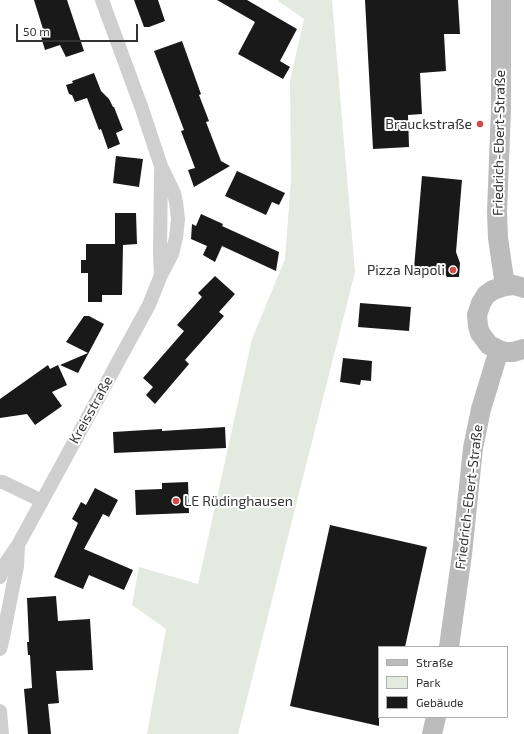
<!DOCTYPE html>
<meta charset="utf-8">
<style>
body{margin:0}
#map{position:relative;width:524px;height:734px;overflow:hidden;background:#fff;font-family:"Exo 2",sans-serif}
canvas{display:block}
.legend{position:absolute;left:378px;top:646px;width:130px;height:72px;box-sizing:border-box;background:#fff;border:1px solid #adadad;margin:0;padding:5px 7px;list-style:none;font-size:12px;color:#323232}
.legend li{display:flex;align-items:center;gap:8px;height:20px}
.legend b{width:20px;border:1px solid #adadad}
.scale{position:absolute;left:16px;top:24px;width:122px;height:18px;box-sizing:border-box;border:2px solid #323232;border-top:0;padding-left:5px;font-size:12px;line-height:14px;white-space:nowrap;color:#323232;-webkit-text-stroke:3px #fff;paint-order:stroke}
</style>
<div id="map">
<canvas width="524" height="734"></canvas>
<ul class="legend">
<li><b style="height:5px;background:#bcbcbc"></b>Straße</li>
<li><b style="height:11px;background:#e4eadf"></b>Park</li>
<li><b style="height:11px;background:#191919"></b>Gebäude</li>
</ul>
<div class="scale">50 m</div>
</div>
<script>
const g = document.querySelector('canvas').getContext('2d');
g.lineJoin = 'round';
function fillPath(path, color) { g.fillStyle = color; g.fill(path, 'evenodd'); }
const toPath = rows => new Path2D(rows.map(r => 'M' + r).join(''));
function strokePath(path, color, width, dash) { g.strokeStyle = color; g.lineWidth = width; g.lineCap = dash ? 'butt' : 'round'; g.setLineDash(dash || []); g.stroke(path); }
function drawText(font, color, halo, rows, align = 'center') {
  g.font = font + ' "Exo 2",sans-serif'; g.lineWidth = 4; g.setLineDash([]); g.textBaseline = 'middle'; g.strokeStyle = halo; g.fillStyle = color; for (const [text, x, y, turn = 0] of rows) {
    g.save(); g.translate(x, y); g.rotate((+turn || 0) * Math.PI / 180); g.textAlign = isNaN(turn) ? turn : align; if (halo) g.strokeText(text, 0, 0); g.fillText(text, 0, 0); g.restore();
  }
}
fillPath(toPath([
 [277,0,332,0,355,272,238,734,147,734,166,629,132,605,139,567,198,584,252,339,285,259,291,180,290,81,304,19]
]), '#e4eadf');
fillPath(toPath([
 [34,0,67,0,84,51,66,57,60,45,45,50,39,30,43,29],
 [134,0,158,0,165,21,149,27,144,27],
 [217,0,247,0,297,29,280,61,290,67,283,79,238,54,255,22],
 [365,0,458,0,460,34,444,34,446,71,420,73,422,114,408,115,409,147,373,149],
 [182,41,201,94,199,95,209,121,206,122,221,161,230,166,194,187,188,170,195,168,181,131,184,130,154,51],
 [94,73,101,91,109,99,113,107,114,107,123,130,116,133,120,144,108,149,101,129,99,130,87,98,75,102,72,95,69,94,66,85,73,83,72,81],
 [116,156,143,159,139,187,113,183],
 [237,171,285,193,279,205,272,202,266,215,225,196],
 [422,176,462,180,456,252,460,263,459,277,447,277,442,270,414,268],
 [115,213,136,213,137,244,123,245,122,295,102,295,102,302,88,302,88,273,81,273,81,260,86,260,86,244,115,244],
 [201,214,223,224,222,226,279,252,276,271,222,246,215,262,203,255,207,246,191,239,192,224,196,226],
 [215,276,235,294,219,312,224,316,185,360,189,364,155,404,146,395,153,387,143,378,184,331,177,325,202,297,198,293],
 [360,303,411,307,409,331,358,327],
 [84,316,89,316,104,324,78,373,60,365,88,353,66,342],
 [343,358,372,361,371,381,361,380,360,385,340,382],
 [48,365,50,369,58,365,67,385,52,392,62,406,35,425,27,414,0,418,0,399],
 [225,427,226,448,114,453,113,432,162,429,162,431],
 [188,482,189,513,136,515,135,490,162,489,162,483],
 [95,488,118,500,109,517,103,514,84,549,133,570,124,590,89,575,83,589,54,577,78,523,72,519,81,502,86,505],
 [330,525,427,547,405,647,379,647,379,726,290,706],
 [56,596,58,621,90,619,93,670,56,671,59,703,48,704,51,734,28,734,24,689,32,688,30,655,28,655,27,642,29,642,27,598]
]), '#191919');
strokePath(toPath([
 [161,170,160,254,161,275],
 [0,482,3,482,42,501],
 [0,577,3,567,18,545,149,305,161,275,172,254,176,238,178,219,176,202,174,193,161,166,142,109,102,0],
 [0,649,2,642,17,566,18,545],
 [0,711,2,734]
]), '#cfcfcf', 14);
strokePath(toPath([
 [501,0,501,109,497,212,498,238,505,286],
 [524,288,514,285,505,286,493,290,486,295,481,303,477,315,478,326,480,333,489,345,499,350,506,352,513,352,524,349],
 [449,647,462,554,473,448,481,409,499,350],
 [432,734,436,717]
]), '#bcbcbc', 20);
for (const [x, y, r, color] of [
 [480,124,4,"#d54948"],
 [453,270,4,"#d54948"],
 [176,501,4,"#d54948"]
]) { const dot = new Path2D(); dot.arc(x, y, r, 0, 2 * Math.PI); g.fillStyle = color; g.fill(dot); strokePath(dot, '#fff', 1.5); }
drawText('14px', '#323232', '#fff', [
 ["Brauckstraße",472,124],
 ["Pizza Napoli",445,270],
 ["LE Rüdinghausen",184,501,"left"]
], 'right');
drawText('14px', '#323232', '#fff', [
 ["Friedrich-Ebert-Straße",499,143,-89],
 ["Kreisstraße",91,410,-61],
 ["Friedrich-Ebert-Straße",469,497,-83]
]);
</script>
